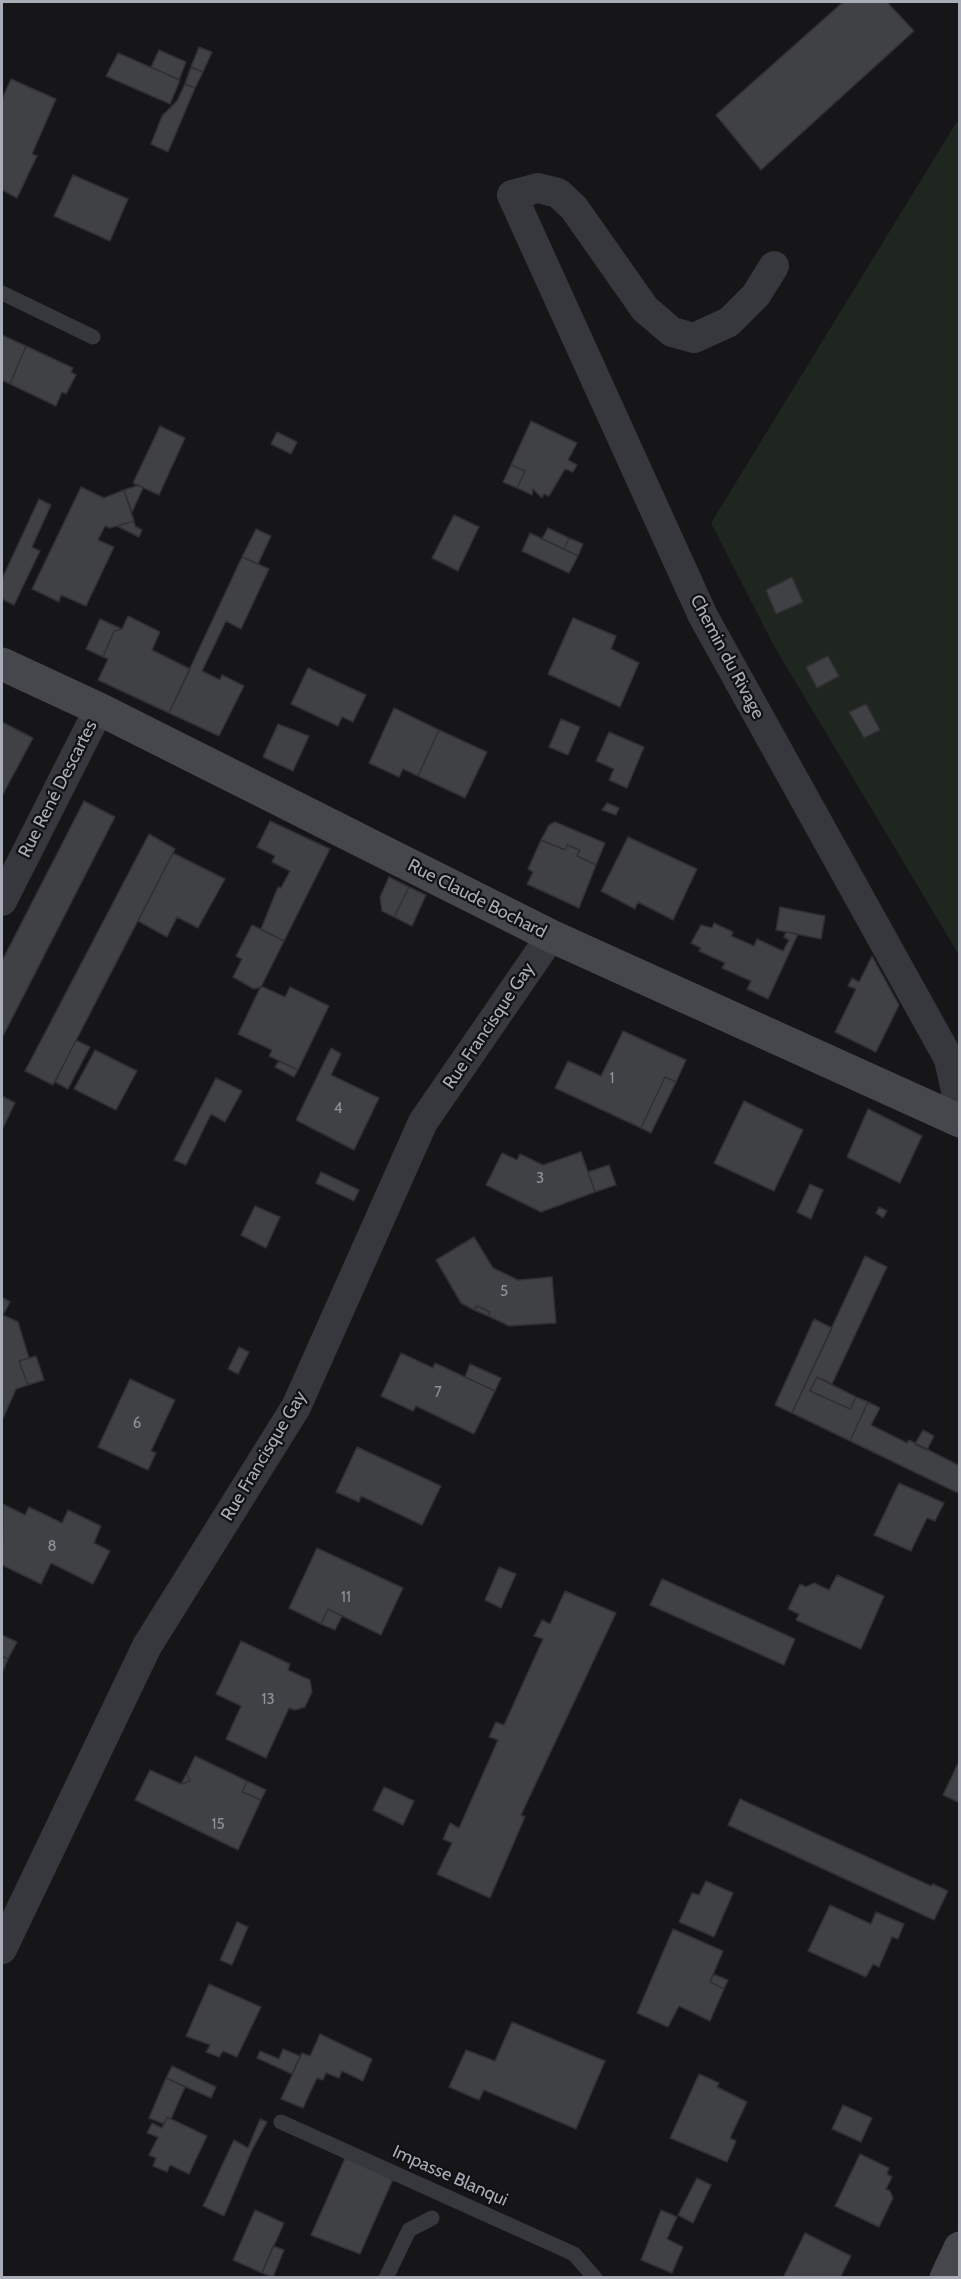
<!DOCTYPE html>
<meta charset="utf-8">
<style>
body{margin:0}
#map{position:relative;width:961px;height:2279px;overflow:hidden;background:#161618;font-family:Cabin,sans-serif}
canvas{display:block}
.frame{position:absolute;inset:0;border:3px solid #a8adb8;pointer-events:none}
</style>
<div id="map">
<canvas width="961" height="2279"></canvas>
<div class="frame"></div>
</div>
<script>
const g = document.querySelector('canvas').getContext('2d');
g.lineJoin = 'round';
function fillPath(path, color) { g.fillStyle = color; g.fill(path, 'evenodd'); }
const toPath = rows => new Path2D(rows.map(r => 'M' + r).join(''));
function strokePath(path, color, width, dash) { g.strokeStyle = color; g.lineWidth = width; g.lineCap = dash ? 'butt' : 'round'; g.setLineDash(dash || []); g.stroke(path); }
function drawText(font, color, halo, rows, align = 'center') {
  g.font = font + ' Cabin,sans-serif'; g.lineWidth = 4.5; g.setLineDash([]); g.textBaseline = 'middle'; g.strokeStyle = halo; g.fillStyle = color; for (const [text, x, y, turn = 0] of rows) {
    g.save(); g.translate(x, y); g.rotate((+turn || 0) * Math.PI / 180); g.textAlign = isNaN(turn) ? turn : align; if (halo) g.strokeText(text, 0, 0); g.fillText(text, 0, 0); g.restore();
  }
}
fillPath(toPath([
 [956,123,959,123,959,955,774,646,711,523]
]), '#1e261f');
const building = toPath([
 [843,2,887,2,914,31,761,170,716,115,843,2],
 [199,47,212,52,203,72,191,67,199,47],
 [159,50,186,62,179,80,151,67,159,50],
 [118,53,180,80,170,104,106,76,118,53],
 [191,67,203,72,195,88,185,84,191,67],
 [11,79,56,99,32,154,37,156,17,198,2,190,2,99,11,79],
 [185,84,195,88,168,152,151,144,162,116,177,101,185,84],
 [73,175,128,199,110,241,54,216,73,175],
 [2,335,26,346,10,384,2,380,2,335],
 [26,346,73,368,71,372,76,375,66,394,62,392,56,406,10,384,26,346],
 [531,421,577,443,568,460,577,465,573,472,565,469,549,496,544,494,542,498,533,489,532,495,517,488,525,471,511,465,531,421],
 [160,426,185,438,159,495,133,483,160,426],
 [277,432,297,442,291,454,271,444,277,432],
 [511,465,525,471,517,488,503,482,511,465],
 [139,485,143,488,132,512,124,490,139,485],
 [81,487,104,498,124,490,134,521,110,528,105,526,98,540,114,547,86,606,61,595,59,602,32,589,81,487],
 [39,499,51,505,32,547,40,551,14,605,2,599,2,579,39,499],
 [454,515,479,527,458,571,432,558,454,515],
 [134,521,135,526,142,530,139,537,117,526,134,521],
 [548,528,569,538,564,549,542,539,548,528],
 [256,529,271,536,258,564,242,557,256,529],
 [530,533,578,556,569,573,522,551,530,533],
 [569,538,583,544,578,556,564,549,569,538],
 [242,557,269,569,241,629,226,621,202,671,220,680,222,675,244,686,219,736,169,713,242,557],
 [792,577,803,602,776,614,766,590,792,577],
 [128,616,160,632,152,650,190,669,169,713,98,680,108,659,103,657,114,631,122,629,128,616],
 [573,618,616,636,611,649,639,663,620,707,548,674,573,618],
 [100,619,122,629,114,631,103,657,86,649,100,619],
 [828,656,839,676,817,688,806,667,828,656],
 [308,668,366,695,353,722,342,717,338,726,291,704,308,668],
 [866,704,880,730,864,738,849,712,866,704],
 [394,708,439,730,418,776,403,769,399,777,369,763,394,708],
 [561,719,580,727,568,755,549,747,561,719],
 [2,722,33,738,2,796,2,722],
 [278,724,309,736,293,771,263,757,278,724],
 [439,730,487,752,465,798,418,776,439,730],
 [609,732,644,747,627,788,609,780,614,769,596,761,609,732],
 [84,801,115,817,2,1038,2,961,84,801],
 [607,803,619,808,616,815,602,810,607,803],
 [270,821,330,849,284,941,261,929,278,887,281,888,290,871,272,862,275,856,257,847,270,821],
 [555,822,605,843,596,865,577,856,580,850,567,845,565,850,541,840,549,825,555,822],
 [149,834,175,849,53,1085,25,1071,149,834],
 [628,837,697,869,673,920,638,902,635,909,601,891,628,837],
 [541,840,565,850,567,845,580,850,577,856,596,865,579,908,527,884,533,872,528,869,541,840],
 [173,853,225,879,198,928,177,917,167,937,138,921,173,853],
 [389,877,409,887,394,917,382,911,380,897,389,877],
 [409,887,426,895,412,926,394,917,409,887],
 [780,907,825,916,821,939,776,930,780,907],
 [714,923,733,932,731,936,754,946,757,939,783,951,789,940,784,937,786,932,798,934,768,999,747,989,751,981,722,968,725,963,699,951,701,948,691,943,701,925,712,928,714,923],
 [252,925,284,941,261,987,254,989,233,977,242,959,236,956,252,925],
 [872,956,899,1005,876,1052,835,1032,856,989,848,986,852,978,859,982,872,956],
 [261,986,285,997,290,987,329,1006,298,1070,269,1056,272,1050,238,1034,261,986],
 [623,1031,686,1060,676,1082,665,1077,641,1128,555,1088,568,1061,601,1076,623,1031],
 [76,1040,90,1047,68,1089,55,1082,76,1040],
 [331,1048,341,1054,331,1075,379,1098,354,1150,296,1120,331,1048],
 [95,1050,137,1071,116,1110,74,1089,95,1050],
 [279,1061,298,1070,294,1077,275,1067,279,1061],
 [665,1077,676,1082,651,1133,641,1128,665,1077],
 [216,1078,242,1091,225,1122,211,1114,186,1165,174,1160,216,1078],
 [2,1096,15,1103,2,1130,2,1096],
 [744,1101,803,1130,774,1191,714,1163,744,1101],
 [868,1109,922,1136,900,1183,847,1157,868,1109],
 [581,1152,595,1192,541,1212,486,1185,502,1153,517,1160,520,1154,543,1165,581,1152],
 [609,1165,616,1185,595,1192,588,1172,609,1165],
 [321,1172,359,1190,354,1201,316,1183,321,1172],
 [810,1184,823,1190,811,1219,797,1212,810,1184],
 [255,1206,280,1217,266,1248,241,1235,255,1206],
 [879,1207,887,1211,883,1218,876,1213,879,1207],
 [474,1237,493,1268,518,1280,552,1277,556,1323,509,1326,488,1316,490,1312,477,1306,474,1310,461,1303,436,1260,474,1237],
 [865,1256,887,1267,832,1384,817,1377,810,1391,850,1409,856,1397,868,1402,850,1441,792,1413,865,1256],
 [2,1297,10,1302,3,1315,18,1322,29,1358,19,1361,28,1385,16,1389,2,1421,2,1297],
 [477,1306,490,1312,488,1316,474,1310,477,1306],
 [814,1319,832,1328,792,1413,775,1405,814,1319],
 [239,1347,249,1352,238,1374,228,1369,239,1347],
 [401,1353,433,1368,435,1363,495,1391,474,1434,416,1406,413,1411,381,1396,401,1353],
 [36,1356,44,1380,28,1385,19,1361,36,1356],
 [470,1364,501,1378,495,1391,465,1377,470,1364],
 [817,1377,856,1397,850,1409,810,1391,817,1377],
 [130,1379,175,1400,151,1451,156,1453,148,1470,98,1447,130,1379],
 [868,1402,880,1408,871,1425,907,1443,909,1440,960,1466,960,1494,850,1441,868,1402],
 [923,1430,934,1436,927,1450,915,1444,923,1430],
 [357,1447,441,1486,422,1525,361,1496,359,1502,336,1492,357,1447],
 [899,1483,944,1503,935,1521,927,1518,911,1551,874,1535,899,1483],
 [3,1504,25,1515,29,1507,62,1523,68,1510,101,1526,94,1543,110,1551,93,1584,51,1563,41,1584,2,1565,3,1504],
 [317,1548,403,1588,381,1635,328,1609,321,1624,289,1608,317,1548],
 [499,1567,516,1574,501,1608,485,1600,499,1567],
 [837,1575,884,1596,861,1649,796,1620,799,1614,788,1609,800,1584,806,1587,814,1583,829,1590,837,1575],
 [662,1579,795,1639,784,1665,650,1605,662,1579],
 [565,1591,616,1613,521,1815,525,1817,490,1898,437,1874,452,1843,443,1839,450,1823,459,1828,498,1740,489,1737,496,1722,504,1725,543,1639,534,1636,542,1620,550,1624,565,1591],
 [328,1609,342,1616,335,1630,321,1624,328,1609],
 [2,1635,17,1642,8,1659,2,1656,2,1635],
 [241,1641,290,1664,288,1670,310,1680,312,1692,305,1707,295,1710,289,1708,266,1758,226,1739,241,1706,216,1694,241,1641],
 [2,1656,8,1659,2,1673,2,1656],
 [195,1756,247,1781,242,1792,261,1800,238,1850,135,1800,150,1770,181,1784,190,1781,187,1773,195,1756],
 [960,1759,960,1803,943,1795,960,1759],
 [187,1773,190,1781,181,1784,187,1773],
 [247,1781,266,1790,261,1800,242,1792,247,1781],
 [384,1787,414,1801,403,1825,373,1810,384,1787],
 [740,1799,931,1886,933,1884,948,1891,934,1920,728,1825,740,1799],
 [706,1881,733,1893,714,1937,679,1922,692,1893,699,1895,706,1881],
 [830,1905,871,1924,876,1912,904,1924,898,1939,892,1937,879,1967,873,1964,866,1977,808,1951,830,1905],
 [237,1922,248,1927,232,1965,220,1960,237,1922],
 [673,1929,723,1951,710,1982,724,1989,710,2021,679,2006,668,2027,637,2013,673,1929],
 [713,1974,728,1980,724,1989,710,1982,713,1974],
 [209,1984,261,2007,237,2057,223,2051,219,2057,206,2052,210,2045,186,2036,209,1984],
 [512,2022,605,2061,576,2129,484,2090,479,2100,449,2087,466,2050,495,2061,512,2022],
 [320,2034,372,2059,363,2081,342,2071,339,2078,326,2073,323,2080,317,2078,303,2108,281,2099,302,2053,310,2056,320,2034],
 [283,2049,300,2056,292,2074,257,2058,260,2051,279,2059,283,2049],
 [172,2066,216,2087,211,2098,166,2078,172,2066],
 [699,2074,719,2083,717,2087,747,2102,730,2138,736,2141,727,2162,670,2138,699,2074],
 [166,2078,185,2087,171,2119,167,2117,164,2124,149,2118,166,2078],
 [843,2105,872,2118,861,2142,832,2129,843,2105],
 [167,2117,207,2136,189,2174,170,2165,167,2172,153,2166,156,2158,149,2155,158,2137,147,2133,152,2123,162,2128,167,2117],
 [260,2119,267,2122,252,2150,224,2216,203,2206,234,2140,248,2148,260,2119],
 [860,2154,889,2168,887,2174,892,2177,886,2189,890,2191,893,2198,879,2227,835,2206,860,2154],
 [346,2156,394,2177,360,2254,311,2235,346,2156],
 [697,2178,711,2185,693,2223,678,2215,697,2178],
 [255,2210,284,2223,262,2273,233,2260,255,2210],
 [661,2210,677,2217,667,2239,683,2247,672,2273,641,2260,661,2210],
 [805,2233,851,2256,840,2278,783,2278,805,2233],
 [273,2246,284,2250,273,2277,262,2273,273,2246]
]);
fillPath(building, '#404145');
strokePath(building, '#303034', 1.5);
strokePath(toPath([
 [2,293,93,337],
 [281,2122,574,2254,595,2278],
 [386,2278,409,2230,432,2218]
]), '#37383d', 15);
strokePath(toPath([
 [774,266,756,295,729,322,694,338,672,332,645,309,574,208,558,193,538,188,512,195,703,616,949,1059,960,1109],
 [2,901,99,709],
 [2,1949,147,1646,296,1407,423,1122,551,936]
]), '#37383d', 30);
strokePath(toPath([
 [2,664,99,709,551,936,960,1121],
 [946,2278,960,2248]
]), '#45474d', 33);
drawText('15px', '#8e929b', null, [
 ["1",612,1079],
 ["4",338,1109],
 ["3",540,1179],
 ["5",504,1292],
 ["7",438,1393],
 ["6",137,1424],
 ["8",52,1547],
 ["11",346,1598],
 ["13",268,1700],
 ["15",218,1825]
]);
drawText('18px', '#a8adb8', '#111113', [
 ["Chemin du Rivage",727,657,62],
 ["Rue René Descartes",58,789,-63],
 ["Rue Claude Bochard",477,899,27],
 ["Rue Francisque Gay",489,1026,-56],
 ["Rue Francisque Gay",264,1456,-59],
 ["Impasse Blanqui",450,2176,24]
]);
</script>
